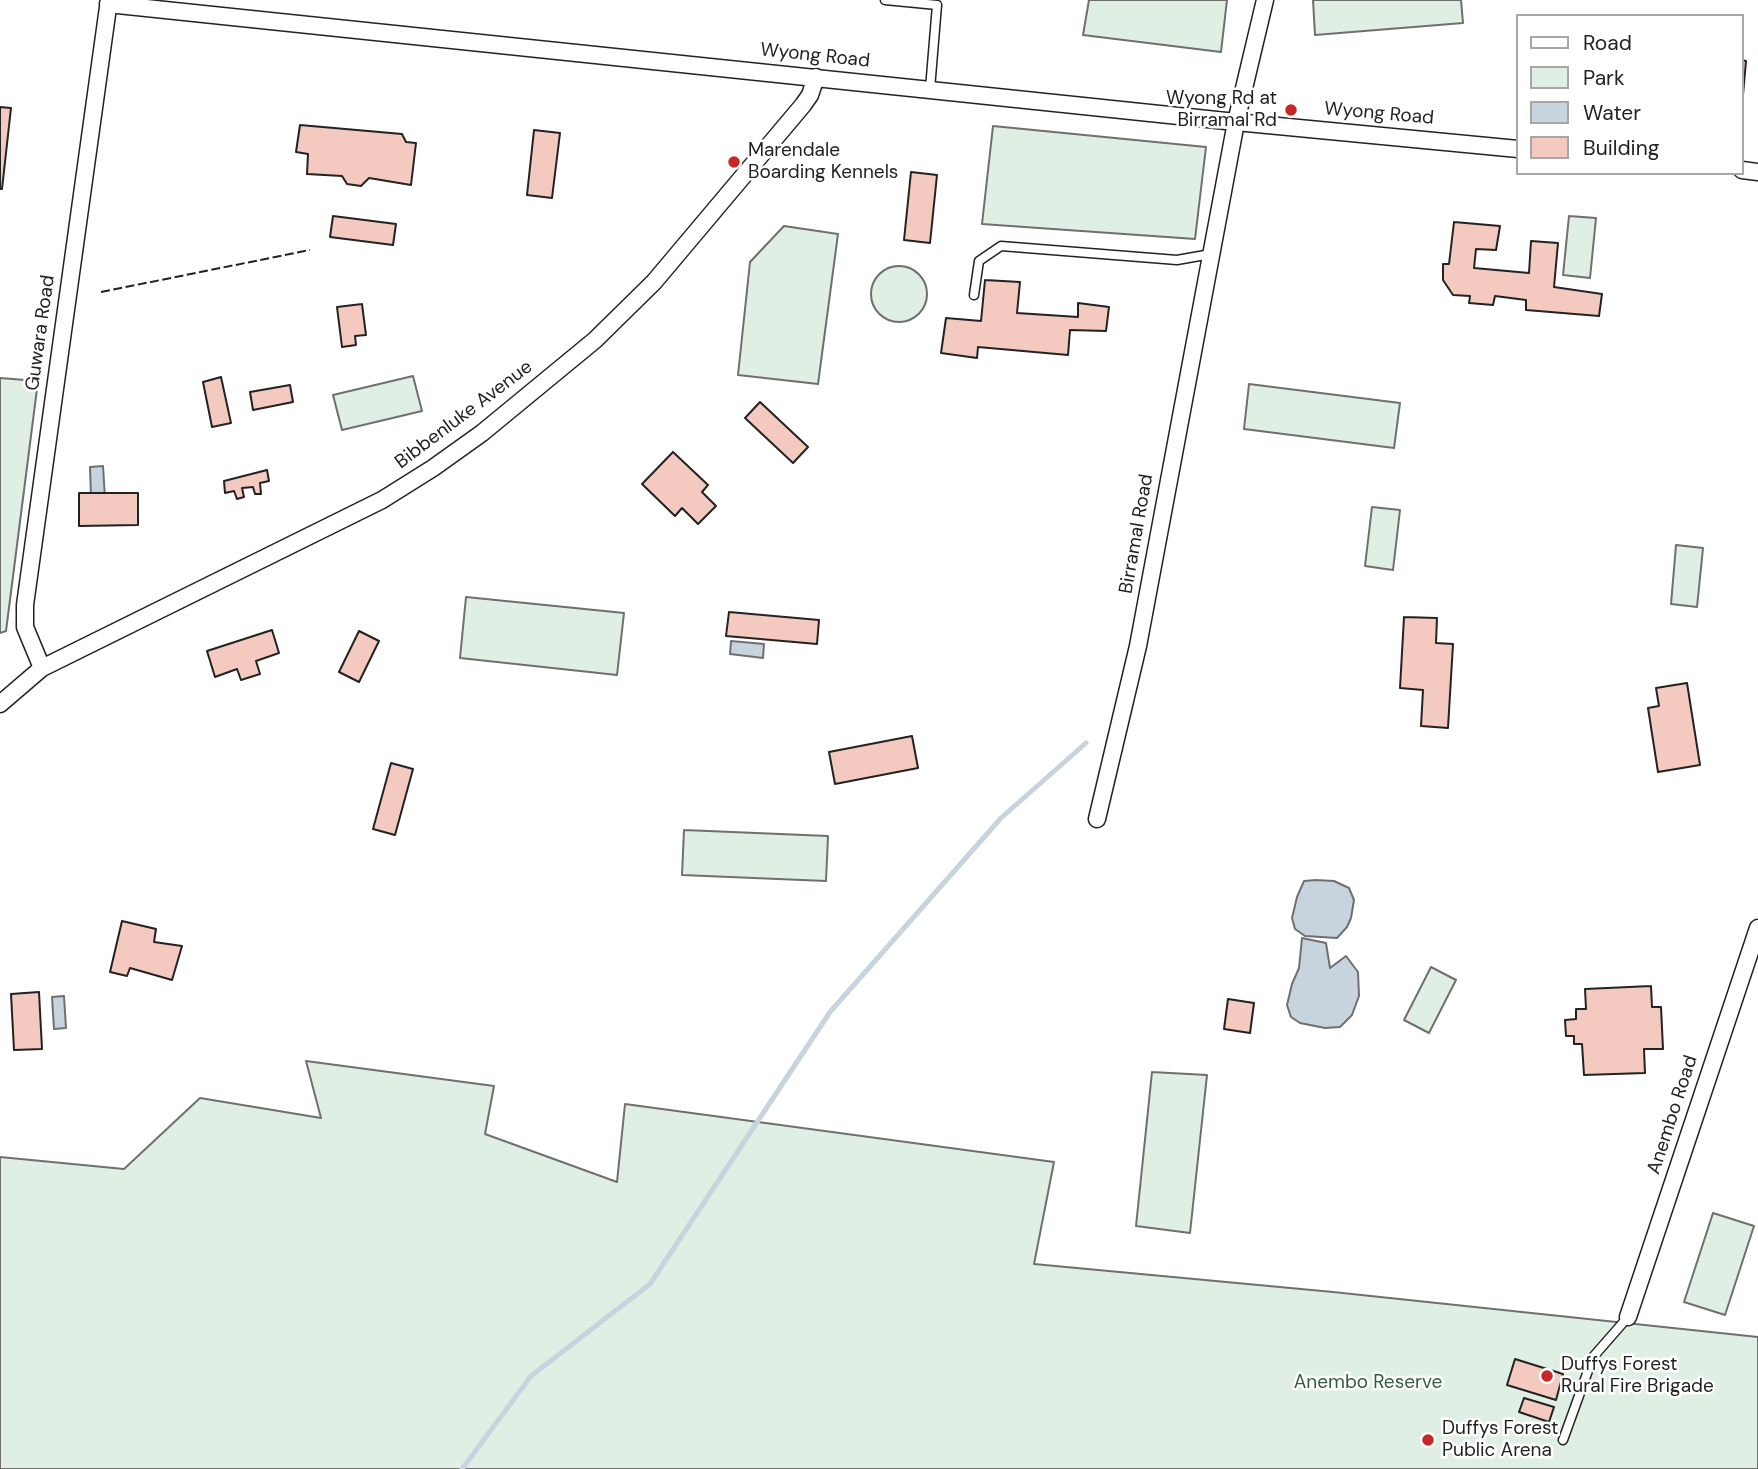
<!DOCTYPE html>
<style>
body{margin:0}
#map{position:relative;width:1758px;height:1469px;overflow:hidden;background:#fff;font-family:"DM Sans",sans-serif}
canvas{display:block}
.legend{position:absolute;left:1516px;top:14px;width:228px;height:161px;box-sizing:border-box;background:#fff;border:2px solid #a7a7a7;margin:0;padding:9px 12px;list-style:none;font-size:21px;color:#222}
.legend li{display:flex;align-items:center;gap:14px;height:35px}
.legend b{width:35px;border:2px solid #a7a7a7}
</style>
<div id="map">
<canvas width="1758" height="1469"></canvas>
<ul class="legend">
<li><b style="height:9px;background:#fff"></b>Road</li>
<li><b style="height:19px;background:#e0efe3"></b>Park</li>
<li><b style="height:19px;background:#c7d3dd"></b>Water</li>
<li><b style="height:19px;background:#f3c9c0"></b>Building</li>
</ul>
</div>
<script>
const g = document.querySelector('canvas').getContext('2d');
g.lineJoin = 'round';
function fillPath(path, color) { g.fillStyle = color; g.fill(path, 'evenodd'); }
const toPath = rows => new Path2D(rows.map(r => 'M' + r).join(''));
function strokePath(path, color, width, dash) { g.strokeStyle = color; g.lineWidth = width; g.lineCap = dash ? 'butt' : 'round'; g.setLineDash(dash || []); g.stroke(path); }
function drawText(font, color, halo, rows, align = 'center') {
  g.font = font + ' "DM Sans",sans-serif'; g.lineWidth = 5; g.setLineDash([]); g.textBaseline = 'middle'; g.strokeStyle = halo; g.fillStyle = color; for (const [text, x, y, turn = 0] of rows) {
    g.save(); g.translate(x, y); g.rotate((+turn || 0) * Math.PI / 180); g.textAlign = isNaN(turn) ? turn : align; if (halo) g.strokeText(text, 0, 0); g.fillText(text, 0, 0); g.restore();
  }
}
const green = toPath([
 [1089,0,1227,0,1221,52,1083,35,1089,0],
 [1313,0,1461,0,1463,23,1315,35,1313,0],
 [993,126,1206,147,1195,239,982,224,993,126],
 [1569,216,1596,218,1590,278,1563,275,1569,216],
 [784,226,838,234,818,384,738,375,750,262,784,226],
 '871 294a28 28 0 1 1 56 0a28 28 0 1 1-56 0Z',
 [413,376,422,411,342,430,333,395,413,376],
 [0,378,38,381,6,631,0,633,0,378],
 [1249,384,1400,403,1394,448,1244,429,1249,384],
 [1372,507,1400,510,1393,570,1365,566,1372,507],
 [1676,545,1703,548,1697,607,1671,604,1676,545],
 [466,597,624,613,617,675,460,658,466,597],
 [684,830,828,836,826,881,682,875,684,830],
 [1431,967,1456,980,1429,1033,1404,1020,1431,967],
 [306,1061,494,1086,485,1134,617,1182,625,1104,1054,1162,1034,1264,1333,1292,1758,1337,1758,1469,0,1469,0,1157,124,1169,200,1098,321,1118,306,1061],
 [1152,1072,1207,1075,1190,1233,1136,1226,1152,1072],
 [1713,1213,1754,1226,1725,1315,1684,1302,1713,1213]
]);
fillPath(green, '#e0efe3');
strokePath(green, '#6f6f6f', 2);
const water = toPath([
 [103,466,105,498,91,498,90,467,103,466],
 [731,641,764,644,763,658,730,654,731,641],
 [1316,880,1334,881,1349,888,1354,900,1351,918,1347,927,1337,938,1305,936,1295,929,1292,918,1297,897,1304,881,1316,880],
 [1302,938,1326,943,1330,968,1346,956,1358,972,1359,996,1352,1015,1340,1027,1325,1028,1300,1023,1291,1017,1287,1005,1292,984,1299,968,1302,938],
 [64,996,66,1028,54,1029,52,997,64,996]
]);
fillPath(water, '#c7d3dd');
strokePath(water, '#6f6f6f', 2);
strokePath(toPath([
 [462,1469,531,1376,650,1284,830,1012,1001,818,1086,743]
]), '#c7d3dd', 5);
const building = toPath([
 [1742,60,1746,61,1743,95,1742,95,1742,60],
 [0,107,11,108,2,189,0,189,0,107],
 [300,125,402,134,406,142,416,143,411,185,369,178,361,186,347,184,342,176,307,174,308,154,296,152,300,125],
 [534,130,560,133,552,198,527,195,534,130],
 [911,172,937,175,930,243,904,240,911,172],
 [333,216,396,224,393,245,330,237,333,216],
 [1454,222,1500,226,1496,250,1476,249,1474,268,1529,273,1531,241,1558,243,1554,287,1602,294,1599,316,1526,310,1526,300,1495,296,1493,305,1469,303,1470,296,1453,295,1443,280,1443,264,1449,264,1454,222],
 [985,280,1020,282,1017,313,1078,317,1078,303,1109,307,1106,331,1070,330,1068,355,978,347,977,358,941,353,946,318,981,321,985,280],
 [362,304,366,335,355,336,356,345,342,347,337,307,362,304],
 [221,377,231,423,212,427,203,382,221,377],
 [290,385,293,402,253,410,250,392,290,385],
 [760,402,808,447,793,463,745,418,760,402],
 [673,452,708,485,702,492,716,506,698,524,682,508,675,516,642,484,673,452],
 [267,470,269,481,260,483,261,494,255,494,253,487,242,488,244,497,237,499,234,491,225,493,224,481,267,470],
 [79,493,138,493,138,525,79,526,79,493],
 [729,612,819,620,817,644,726,636,729,612],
 [1404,617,1437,618,1436,643,1453,644,1448,728,1421,726,1423,690,1400,688,1404,617],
 [272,630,279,653,256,661,260,674,241,680,237,669,215,677,207,651,272,630],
 [359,631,379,641,359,682,339,672,359,631],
 [1687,683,1700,765,1658,772,1648,708,1659,706,1656,688,1687,683],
 [912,736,918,768,835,784,829,752,912,736],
 [391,763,413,769,395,835,373,829,391,763],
 [122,921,156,929,154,942,182,946,172,980,130,968,127,976,110,972,122,921],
 [1651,986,1652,1007,1661,1007,1663,1049,1644,1049,1645,1073,1584,1075,1582,1044,1574,1044,1574,1036,1566,1036,1565,1020,1576,1019,1576,1009,1586,1009,1585,989,1651,986],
 [39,992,42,1049,14,1050,11,994,39,992],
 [1228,999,1254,1003,1250,1033,1224,1029,1228,999],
 [1515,1359,1563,1374,1556,1400,1507,1385,1515,1359],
 [1524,1398,1554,1407,1549,1422,1519,1412,1524,1398]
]);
fillPath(building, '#f3c9c0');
strokePath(building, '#222', 2);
const lane = toPath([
 [885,0,937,5,930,89],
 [974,295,979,261,1001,246,1177,260,1211,254],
 [1563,1440,1593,1357,1628,1317]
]);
const street = toPath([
 [108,4,1236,122,1518,149],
 [1742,170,1758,172],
 [42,668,25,627,25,605,109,0],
 [0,704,42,668,382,500,433,468,482,433,595,340,654,282,803,105,810,95,816,77],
 [1097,819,1138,646,1236,122,1265,0],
 [1628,1317,1758,928]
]);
strokePath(lane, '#222', 11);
strokePath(street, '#222', 19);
strokePath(lane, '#fff', 8);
strokePath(street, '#fff', 16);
strokePath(toPath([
 [101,292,310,250]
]), '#222', 2, [9, 3.5]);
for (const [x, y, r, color] of [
 [1291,110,7,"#c62828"],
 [734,162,7,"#c62828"],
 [1547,1376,7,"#c62828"],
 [1428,1440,7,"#c62828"]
]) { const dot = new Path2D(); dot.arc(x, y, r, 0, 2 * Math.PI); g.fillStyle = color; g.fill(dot); strokePath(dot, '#fff', 2.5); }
drawText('19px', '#222', '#fff', [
 ["Wyong Road",815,56,6],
 ["Wyong Road",1379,114,5],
 ["Guwara Road",41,333,-82],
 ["Bibbenluke Avenue",464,415,-37],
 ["Birramal Road",1137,534,-80],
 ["Anembo Road",1673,1115,-72]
]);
drawText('19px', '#222', '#fff', [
 ["Wyong Rd at",1277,99,"right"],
 ["Birramal Rd",1277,121,"right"],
 ["Marendale",748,151],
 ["Boarding Kennels",748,173],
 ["Duffys Forest",1561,1365],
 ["Rural Fire Brigade",1561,1387],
 ["Duffys Forest",1442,1429],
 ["Public Arena",1442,1451]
], 'left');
drawText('19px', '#2f5e38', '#fff', [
 ["Anembo Reserve",1368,1383]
]);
</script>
